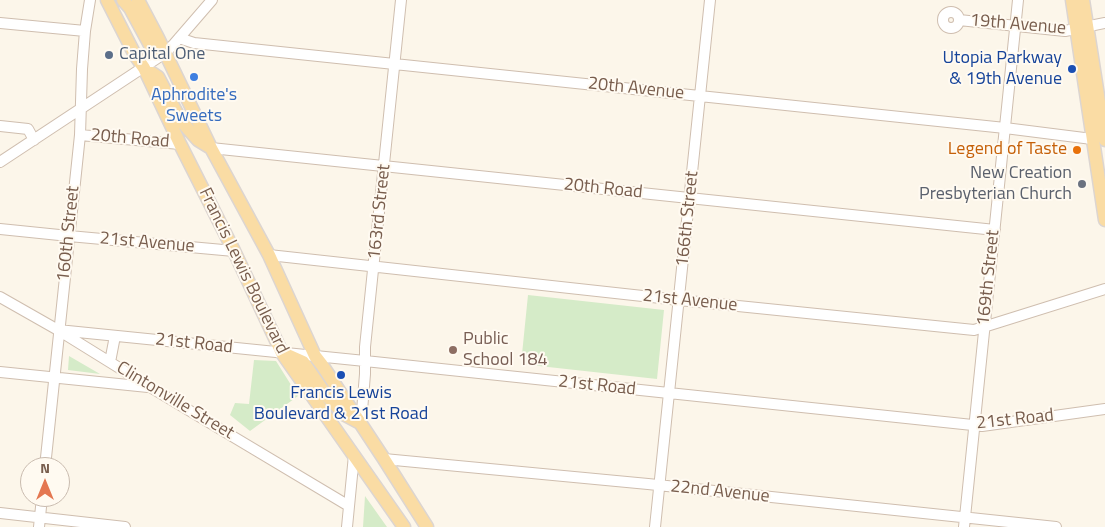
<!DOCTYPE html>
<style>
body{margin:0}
#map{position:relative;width:1105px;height:527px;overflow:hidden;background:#fcf6ea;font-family:"Titillium Web",sans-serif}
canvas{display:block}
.north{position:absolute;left:20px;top:457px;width:50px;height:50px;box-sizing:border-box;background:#fffaf1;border:1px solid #c9bbaf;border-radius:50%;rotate:0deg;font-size:14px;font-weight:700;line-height:20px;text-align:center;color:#785d4d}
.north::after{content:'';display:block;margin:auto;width:18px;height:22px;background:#e47751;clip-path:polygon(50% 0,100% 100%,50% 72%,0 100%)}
</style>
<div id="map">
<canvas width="1105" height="527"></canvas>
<div class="north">N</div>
</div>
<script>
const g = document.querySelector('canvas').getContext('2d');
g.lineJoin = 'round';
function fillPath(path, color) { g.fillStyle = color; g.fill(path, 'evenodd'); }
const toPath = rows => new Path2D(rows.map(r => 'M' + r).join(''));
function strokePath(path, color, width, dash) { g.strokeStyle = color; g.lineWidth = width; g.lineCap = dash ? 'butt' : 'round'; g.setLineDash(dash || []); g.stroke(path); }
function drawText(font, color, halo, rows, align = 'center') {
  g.font = font + ' "Titillium Web",sans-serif'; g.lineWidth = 4; g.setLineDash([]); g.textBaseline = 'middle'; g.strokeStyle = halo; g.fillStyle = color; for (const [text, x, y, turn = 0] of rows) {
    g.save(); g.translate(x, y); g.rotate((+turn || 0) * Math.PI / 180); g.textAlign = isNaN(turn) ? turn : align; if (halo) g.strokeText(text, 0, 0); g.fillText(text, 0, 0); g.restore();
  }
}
fillPath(toPath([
 [528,295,664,310,657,379,521,364],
 [69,356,100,374,68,370],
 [254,360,276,361,298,396,250,431,230,415,235,403,249,404],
 [365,496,387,527,363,527]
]), '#d5ebc8');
const minor = toPath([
 '943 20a8 8 0 1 1 16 0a8 8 0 1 1-16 0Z',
 [959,20,1065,31,1105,23],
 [0,23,85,31],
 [179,38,194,43,1005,128,1092,139],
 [0,126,28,129,34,140],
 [80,135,180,144],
 [211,148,995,230],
 [0,162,165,53,174,44,212,0],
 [0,229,69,236,234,251],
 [269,255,679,300,974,330,1105,289],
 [0,297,58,330,150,387,349,506],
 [58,330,365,361,982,426,1105,409],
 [110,362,115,336],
 [0,372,148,387],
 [361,423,365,374,365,347,401,0],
 [384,459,648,484,1056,527],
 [45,467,80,135,82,69,85,31,90,0],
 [0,513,125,527],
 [39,527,42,497],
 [347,527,354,455],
 [655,527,710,0],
 [964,527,1018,0]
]);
const major = toPath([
 [107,0,135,55,144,68,180,144,234,251,282,353,404,527],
 [123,0,130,8,150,45,165,53],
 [138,0,158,38,211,148,269,255,315,356,322,365,384,459,427,527],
 [1072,0,1105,220],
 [1083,0,1105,140],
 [152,73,158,77,181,121,198,140,211,148],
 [285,354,303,362,326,395,345,415,360,423]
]);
strokePath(minor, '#cfbeaf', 12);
strokePath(major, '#dcd5d1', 15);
strokePath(minor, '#fff', 10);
strokePath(major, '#fadca4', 12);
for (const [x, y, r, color] of [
 [109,55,5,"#5c6f8a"],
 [1072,69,5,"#1a4fb4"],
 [194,77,5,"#3f7fe0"],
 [1077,150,5,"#e8710a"],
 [1082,184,5,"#6b7280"],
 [453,350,5,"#8d6e63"],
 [341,375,5,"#1a4fb4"]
]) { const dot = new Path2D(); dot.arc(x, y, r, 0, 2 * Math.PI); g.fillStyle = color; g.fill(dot); strokePath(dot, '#fffaf1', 2); }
drawText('18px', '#785d4d', '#fffaf1', [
 ["19th Avenue",1018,25,5],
 ["20th Avenue",636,89,6],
 ["20th Road",130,139,5],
 ["20th Road",603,189,6],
 ["163rd Street",380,212,-84],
 ["166th Street",688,219,-84],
 ["160th Street",69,234,-84],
 ["21st Avenue",147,243,5],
 ["Francis Lewis Boulevard",243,271,64],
 ["169th Street",989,278,-84],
 ["21st Avenue",690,301,6],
 ["21st Road",194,344,6],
 ["21st Road",597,386,6],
 ["Clintonville Street",175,401,31],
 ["21st Road",1015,420,-6],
 ["22nd Avenue",720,492,6]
]);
drawText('18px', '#4e5e75', '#fffaf1', [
 ["Capital One",119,55]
], 'left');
drawText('18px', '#164399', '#fffaf1', [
 ["Utopia Parkway",1062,59],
 ["& 19th Avenue",1062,80],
 ["Francis Lewis",341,394,"center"],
 ["Boulevard & 21st Road",341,415,"center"]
], 'right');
drawText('18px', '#366cbe', '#fffaf1', [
 ["Aphrodite's",194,96],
 ["Sweets",194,117]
]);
drawText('18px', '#c56008', '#fffaf1', [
 ["Legend of Taste",1067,150]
], 'right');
drawText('18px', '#5b616d', '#fffaf1', [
 ["New Creation",1072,174],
 ["Presbyterian Church",1072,195]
], 'right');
drawText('18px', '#785e54', '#fffaf1', [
 ["Public",463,340],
 ["School 184",463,361]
], 'left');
</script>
